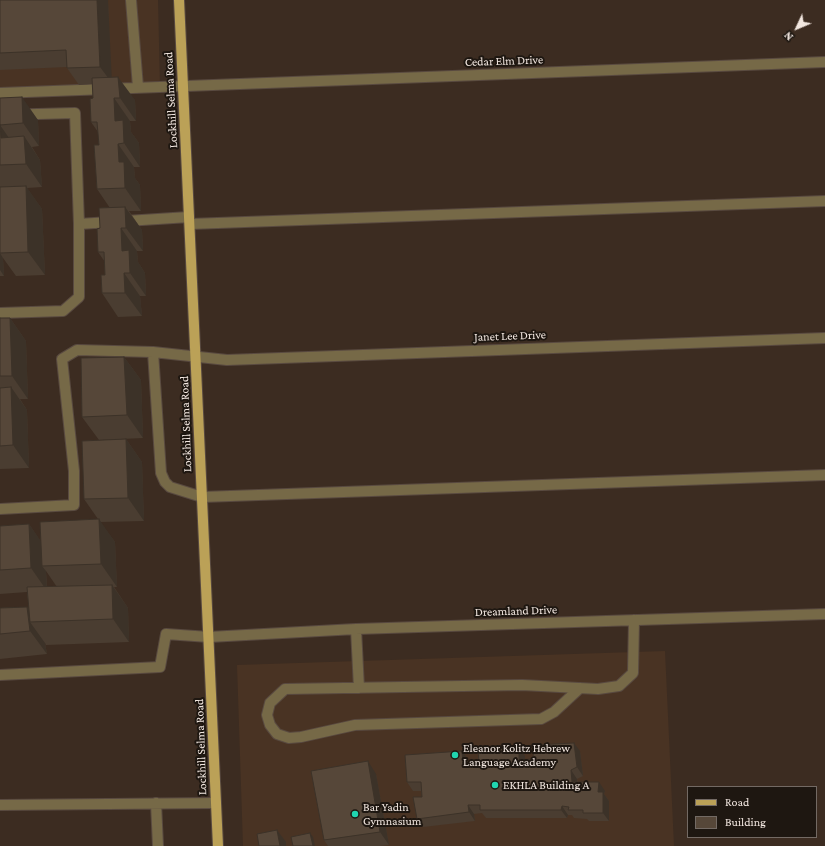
<!DOCTYPE html>
<style>
body{margin:0}
#map{position:relative;width:825px;height:846px;overflow:hidden;background:#3c2c21;font-family:"Crimson Pro",serif}
canvas{display:block}
.legend{position:absolute;left:687px;top:786px;width:130px;height:52px;box-sizing:border-box;background:#1e1711;border:1px solid #736a64;margin:0;padding:5px 7px;list-style:none;font-size:12px;color:#f2e7e0}
.legend li{display:flex;align-items:center;gap:8px;height:20px}
.legend b{width:20px;border:1px solid #736a64}
.north{position:absolute;left:777px;top:8px;width:40px;height:40px;-webkit-text-stroke:3px #1e1711;paint-order:stroke;rotate:226deg;font-size:11px;font-weight:700;line-height:16px;text-align:center;color:#f2e7e0}
.north::after{content:'';display:block;margin:auto;width:14px;height:18px;background:#f2e7e0;clip-path:polygon(50% 0,100% 100%,50% 72%,0 100%)}
</style>
<div id="map">
<canvas width="825" height="846"></canvas>
<ul class="legend">
<li><b style="height:5px;background:#bba157"></b>Road</li>
<li><b style="height:11px;background:#564739"></b>Building</li>
</ul>
<div class="north">N</div>
</div>
<script>
const g = document.querySelector('canvas').getContext('2d');
g.lineJoin = 'round';
function fillPath(path, color) { g.fillStyle = color; g.fill(path, 'evenodd'); }
const toPath = rows => new Path2D(rows.map(r => 'M' + r).join(''));
function strokePath(path, color, width, dash) { g.strokeStyle = color; g.lineWidth = width; g.lineCap = dash ? 'butt' : 'round'; g.setLineDash(dash || []); g.stroke(path); }
function drawText(font, color, halo, rows, align = 'center') {
  g.font = font + ' "Crimson Pro",serif'; g.lineWidth = 4; g.setLineDash([]); g.textBaseline = 'middle'; g.strokeStyle = halo; g.fillStyle = color; for (const [text, x, y, turn = 0] of rows) {
    g.save(); g.translate(x, y); g.rotate((+turn || 0) * Math.PI / 180); g.textAlign = isNaN(turn) ? turn : align; if (halo) g.strokeText(text, 0, 0); g.fillText(text, 0, 0); g.restore();
  }
}
fillPath(toPath([
 [0,0,158,0,160,87,0,97],
 [665,651,674,846,243,846,237,665]
]), '#493323');
const minor = toPath([
 [131,0,138,87],
 [0,93,825,62],
 [0,115,75,113,79,224],
 [190,224,825,201],
 [0,313,63,311,79,297,79,224,189,217],
 [153,352,161,473,165,482,170,487,202,497,825,475],
 [0,509,74,505,74,471,62,359,77,350,153,352,227,360,825,338],
 [356,629,359,688],
 [0,675,160,667,166,634,209,637,356,629,825,614],
 [580,688,554,712,541,719,355,725,301,737,289,738,277,734,270,725,267,715,270,703,285,689,522,685,598,689,619,686,633,673,634,620],
 [156,803,158,846],
 [0,805,216,803]
]);
const major = toPath([
 [179,0,218,846]
]);
strokePath(minor, '#594a40', 12);
strokePath(major, '#594a40', 12);
strokePath(minor, '#766947', 10);
strokePath(major, '#bba157', 10);
fillPath(toPath([
 [0,0,108,0,111,77,135,100,136,121,130,121,131,132,139,143,140,167,134,167,135,178,140,185,141,211,129,211,142,230,143,251,137,251,138,262,145,273,146,296,140,296,142,316,118,317,102,293,105,275,105,262,98,252,100,228,110,208,97,189,99,145,98,132,91,122,93,98,92,84,79,85,67,68,67,67,0,70],
 [0,98,38,120,39,146,32,147,40,160,42,187,27,188,42,209,45,275,16,276,3,258,4,276,0,276],
 [0,318,10,318,26,341,28,399,20,399,27,410,29,468,0,469],
 [124,357,141,380,143,438,99,440,82,417],
 [126,439,142,462,144,521,100,522,115,542,117,587,114,587,128,608,129,642,46,645,45,643,47,654,0,659,0,608,27,607,29,609,27,592,0,594,0,526,29,524,41,542,98,519,84,499],
 [46,571,57,587,47,587],
 [462,751,468,759,468,764,479,763,525,756,525,760,533,759,580,751,583,776,577,779,578,782,605,791,604,794,609,801,609,821,589,821,587,819,574,818,572,815,568,815,567,818,486,818,482,813,474,814,475,821,423,827,417,819,422,797,421,791,413,791,407,782],
 [376,774,389,845,380,846,328,846,324,840]
]), '#4a3d31');
fillPath(toPath([
 [97,0,108,0,112,83,100,67],
 [118,77,135,100,136,121,120,98],
 [22,97,38,120,39,146,23,123],
 [114,98,130,121,131,132,139,143,140,167,124,143,115,121],
 [0,125,16,148,1,138],
 [24,136,40,160,42,187,26,164],
 [118,144,134,167,135,178,140,185,141,211,125,188,119,162],
 [26,186,42,209,45,275,28,252],
 [125,207,142,230,143,251,126,228],
 [121,228,137,251,138,262,145,273,146,296,130,273,122,251],
 [0,248,0,253,3,258,4,276,0,270],
 [124,273,140,296,142,316,125,293],
 [10,318,26,341,28,399,12,376],
 [124,357,141,380,143,438,127,415],
 [11,387,27,410,29,468,13,445],
 [126,439,142,462,144,521,128,498],
 [99,519,115,542,117,587,101,564],
 [29,524,45,547,42,566,46,571,47,591,31,568],
 [112,585,128,608,129,642,113,619],
 [27,607,38,622,30,622,45,643,47,654,30,631],
 [574,743,580,751,583,776,577,767],
 [519,747,525,756,525,768,519,760],
 [462,751,468,759,469,772,463,764],
 [368,761,376,774,389,845,380,832],
 [571,770,577,779,578,791,572,782],
 [599,782,605,791,604,794,609,801,609,821,603,813,598,792],
 [468,805,474,814,475,821,469,812],
 [562,806,568,815,567,818,561,810],
 [277,830,286,842,286,846,280,846],
 [310,833,313,837,315,846,313,846]
]), '#3c3228');
const building = toPath([
 [0,0,97,0,100,67,67,68,66,50,0,53,0,0],
 [118,77,120,98,114,98,115,121,123,120,124,143,118,144,119,162,124,162,125,188,97,189,94,145,99,145,97,122,91,122,90,99,93,98,92,78,118,77],
 [22,97,23,123,0,125,0,98,22,97],
 [0,125,1,138,24,136,26,164,0,165,0,125],
 [26,186,28,252,0,253,0,187,26,186],
 [125,207,126,228,121,228,122,251,129,250,130,273,124,273,125,293,102,293,101,275,105,275,104,252,98,252,97,229,100,228,99,208,125,207],
 [0,318,10,318,12,376,0,376,0,318],
 [124,357,127,415,82,417,81,358,124,357],
 [11,387,13,445,0,446,0,388,11,387],
 [126,439,128,498,84,499,82,441,126,439],
 [99,519,101,564,42,566,40,522,99,519],
 [29,524,31,568,0,570,0,526,29,524],
 [112,585,113,619,30,622,27,587,112,585],
 [27,607,30,631,0,634,0,608,27,607],
 [574,743,577,767,571,770,572,782,599,782,598,792,603,792,603,813,583,813,583,810,568,810,569,807,562,806,561,810,480,810,480,805,468,805,469,812,417,819,413,797,422,797,421,782,407,782,405,755,462,751,463,764,479,763,478,750,519,747,519,760,533,759,534,745,574,743],
 [368,761,380,832,324,840,311,771,368,761],
 [277,830,280,846,259,846,257,834,277,830],
 [310,833,313,846,293,846,291,837,310,833]
]);
fillPath(building, '#564739');
strokePath(building, '#3c3228', 1);
for (const [x, y, r, color] of [
 [455,755,4,"#20d5b0"],
 [495,785,4,"#20d5b0"],
 [355,814,4,"#20d5b0"]
]) { const dot = new Path2D(); dot.arc(x, y, r, 0, 2 * Math.PI); g.fillStyle = color; g.fill(dot); strokePath(dot, '#1e1711', 1.5); }
drawText('12px', '#f2e7e0', '#1e1711', [
 ["Cedar Elm Drive",504,61,-2],
 ["Lockhill Selma Road",171,100,-93],
 ["Janet Lee Drive",510,336,-2],
 ["Lockhill Selma Road",186,424,-92],
 ["Dreamland Drive",516,611,-2],
 ["Lockhill Selma Road",201,747,-92]
]);
drawText('12px', '#f2e7e0', '#1e1711', [
 ["Eleanor Kolitz Hebrew",463,748],
 ["Language Academy",463,762],
 ["EKHLA Building A",503,785],
 ["Bar Yadin",363,807],
 ["Gymnasium",363,821]
], 'left');
</script>
